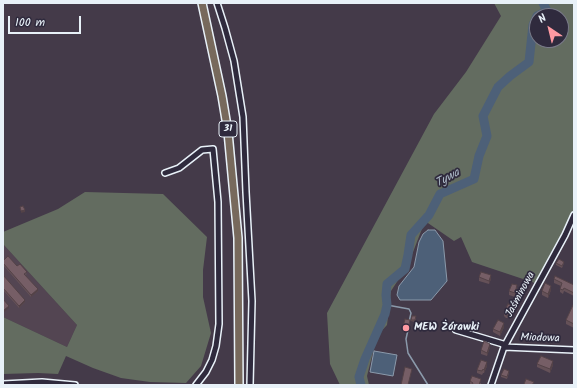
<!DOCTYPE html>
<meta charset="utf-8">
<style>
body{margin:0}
#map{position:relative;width:577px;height:388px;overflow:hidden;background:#443a49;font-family:Kalam,sans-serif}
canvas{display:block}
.frame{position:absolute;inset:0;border:4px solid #e8f1f8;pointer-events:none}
.north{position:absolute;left:529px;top:8px;width:40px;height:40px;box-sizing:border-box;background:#2f2a3d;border:1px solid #797a88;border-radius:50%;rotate:325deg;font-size:11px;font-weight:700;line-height:16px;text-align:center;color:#e8f1f8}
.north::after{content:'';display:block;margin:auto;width:14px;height:18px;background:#ff9aa2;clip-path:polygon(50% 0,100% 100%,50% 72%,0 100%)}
.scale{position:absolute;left:8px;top:16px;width:73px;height:18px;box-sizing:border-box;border:2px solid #e8f1f8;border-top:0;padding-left:5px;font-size:12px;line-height:14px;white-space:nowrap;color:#e8f1f8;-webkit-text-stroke:3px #2f2a3d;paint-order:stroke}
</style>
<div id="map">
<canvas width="577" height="388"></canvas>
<div class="frame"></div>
<div class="north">N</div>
<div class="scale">100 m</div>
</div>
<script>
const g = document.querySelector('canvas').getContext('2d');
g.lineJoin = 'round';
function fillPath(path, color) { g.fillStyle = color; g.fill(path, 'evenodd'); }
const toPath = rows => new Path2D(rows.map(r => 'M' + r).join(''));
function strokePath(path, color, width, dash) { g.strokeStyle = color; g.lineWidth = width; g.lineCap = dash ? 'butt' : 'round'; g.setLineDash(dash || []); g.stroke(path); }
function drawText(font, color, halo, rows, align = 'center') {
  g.font = font + ' Kalam,sans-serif'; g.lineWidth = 3.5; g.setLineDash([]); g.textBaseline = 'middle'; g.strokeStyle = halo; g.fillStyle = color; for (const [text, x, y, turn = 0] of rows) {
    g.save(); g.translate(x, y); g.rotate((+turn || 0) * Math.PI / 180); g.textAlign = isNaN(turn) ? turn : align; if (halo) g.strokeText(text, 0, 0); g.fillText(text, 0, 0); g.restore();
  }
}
fillPath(toPath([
 [3,244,77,325,67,347,3,317]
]), '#534552');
fillPath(toPath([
 [494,3,574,3,574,211,535,283,472,262,461,237,454,241,425,221,408,265,391,291,387,325,377,336,367,376,369,385,340,385,330,364,327,313,434,114,466,72,501,16],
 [537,16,561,16,561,40,537,40],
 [85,192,163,194,207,237,203,270,203,297,211,333,201,366,186,383,150,382,121,378,93,368,66,356,58,374,38,373,3,374,3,317,67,347,77,325,3,244,3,232,58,209]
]), '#636c60');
const water = toPath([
 [428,230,435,230,443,241,447,281,431,300,400,300,397,295,399,286,414,267,419,242,423,234,428,230],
 [374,351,397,355,393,376,370,372,374,351]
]);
fillPath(water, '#4d6078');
strokePath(water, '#8b9aab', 1);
strokePath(toPath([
 [387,305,409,309,411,313,409,322],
 [408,330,406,339,408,353,428,385]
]), '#8b9aab', 1.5);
strokePath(toPath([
 [361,385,359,377,365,359,385,314,387,305,386,295,387,284,405,269,408,255,411,235,429,215,440,194,474,179,479,156,487,136,483,116,498,87,510,76,529,62,533,25,537,16,547,11,543,3]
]), '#4d6078', 9);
const minor = toPath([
 [217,3,225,28,234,61,243,117,246,192,252,301,250,385],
 [165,173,179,168,202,150,213,149,218,202,219,324,216,346,212,360,206,372,196,385],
 [456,330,503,344,504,347,574,350],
 [3,384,42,382,75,385],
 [491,385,504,347,565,235,574,215]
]);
const major = toPath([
 [202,3,222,96,228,132,231,164,238,238,239,385]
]);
strokePath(minor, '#e8f1f8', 8);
strokePath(major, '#e8f1f8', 10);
strokePath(minor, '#2f2a3d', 5);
strokePath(major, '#77695c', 7);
fillPath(toPath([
 [3,261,17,266,27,274,25,275,38,291,31,297,3,265],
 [556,263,564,263,562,268,556,265],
 [3,275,25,302,19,308,3,290],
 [479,277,491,279,489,284,479,281],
 [554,279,574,285,574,296,564,291,563,294,560,292,560,289,561,286,554,283],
 [517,289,515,297,509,295,509,291],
 [551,290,548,298,542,295,542,291],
 [574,303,574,328,566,324,566,320],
 [513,310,509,318,506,318,504,316,504,312],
 [416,318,415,322,411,321,411,320],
 [410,322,408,330,403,329,403,327],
 [504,327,500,336,493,332,493,329],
 [490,347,487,356,481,354,481,350],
 [537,364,553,365,550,373,537,367],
 [487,366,484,373,483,373,482,375,477,373,477,370],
 [509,373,507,379,501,377,501,375],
 [470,381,481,383,480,385,470,385]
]), '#655158');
fillPath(toPath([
 [25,210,25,212,21,213,21,211],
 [491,275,491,279,489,284,489,281],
 [517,285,517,289,515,297,515,293],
 [551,286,551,290,548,298,548,294],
 [38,289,38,291,31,297,31,295],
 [25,300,25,302,19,308,19,306],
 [9,306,9,308,4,312,4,310],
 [513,306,513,310,509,318,509,315],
 [504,323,504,327,500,336,500,332],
 [490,344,490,347,487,356,487,353],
 [553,361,553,365,550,373,550,369],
 [487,362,487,366,484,373,484,370]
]), '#534247');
const building = toPath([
 [23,206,25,210,21,211,20,207,23,206],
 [8,256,17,266,20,264,27,272,24,274,38,289,31,295,3,263,3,261,8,256],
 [559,259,564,262,562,266,556,263,559,259],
 [481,272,491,275,489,281,479,277,481,272],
 [3,275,25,300,19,306,3,288,3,275],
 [555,276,574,285,574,293,564,288,563,290,560,289,562,283,554,279,555,276],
 [545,283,551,286,548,294,542,291,545,283],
 [512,284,517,285,515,293,509,291,512,284],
 [3,299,9,306,4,310,3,309,3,299],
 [574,303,574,324,566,320,574,303],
 [508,304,513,306,509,315,506,315,504,312,508,304],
 [412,316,416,316,415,320,411,320,412,316],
 [405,319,410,320,408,328,403,327,405,319],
 [498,320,504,323,500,332,493,329,498,320],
 [484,341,490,344,487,353,481,350,484,341],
 [541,356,553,361,550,369,537,364,541,356],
 [481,360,487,362,484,370,483,369,482,371,477,370,481,360],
 [405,367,412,369,408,385,401,385,405,367],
 [504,369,509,371,507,377,501,375,504,369],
 [472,376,481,379,479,385,472,385,473,383,470,381,472,376],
 [526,379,534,382,532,385,527,385,524,384,526,379]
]);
fillPath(building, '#765e66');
strokePath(building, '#534247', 1);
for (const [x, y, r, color] of [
 [406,328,4,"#ff9aa2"]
]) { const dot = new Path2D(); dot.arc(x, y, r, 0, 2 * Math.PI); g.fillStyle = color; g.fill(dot); strokePath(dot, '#2f2a3d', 1.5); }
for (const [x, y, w] of [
 [228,129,18]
]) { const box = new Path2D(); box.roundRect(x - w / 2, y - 8, w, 16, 3); g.fillStyle = '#2f2a3d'; g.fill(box); strokePath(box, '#e8f1f8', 1); }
drawText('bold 10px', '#e8f1f8', null, [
 ["31",228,129]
]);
drawText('11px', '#e8f1f8', '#2f2a3d', [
 ["Jaśminowa",521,295,-62],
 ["Miodowa",540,339,2]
]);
drawText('bold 11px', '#e8f1f8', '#2f2a3d', [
 ["MEW Żórawki",414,328]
], 'left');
drawText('italic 12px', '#aab7c5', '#2f2a3d', [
 ["Tywa",448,179,-29]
]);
</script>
